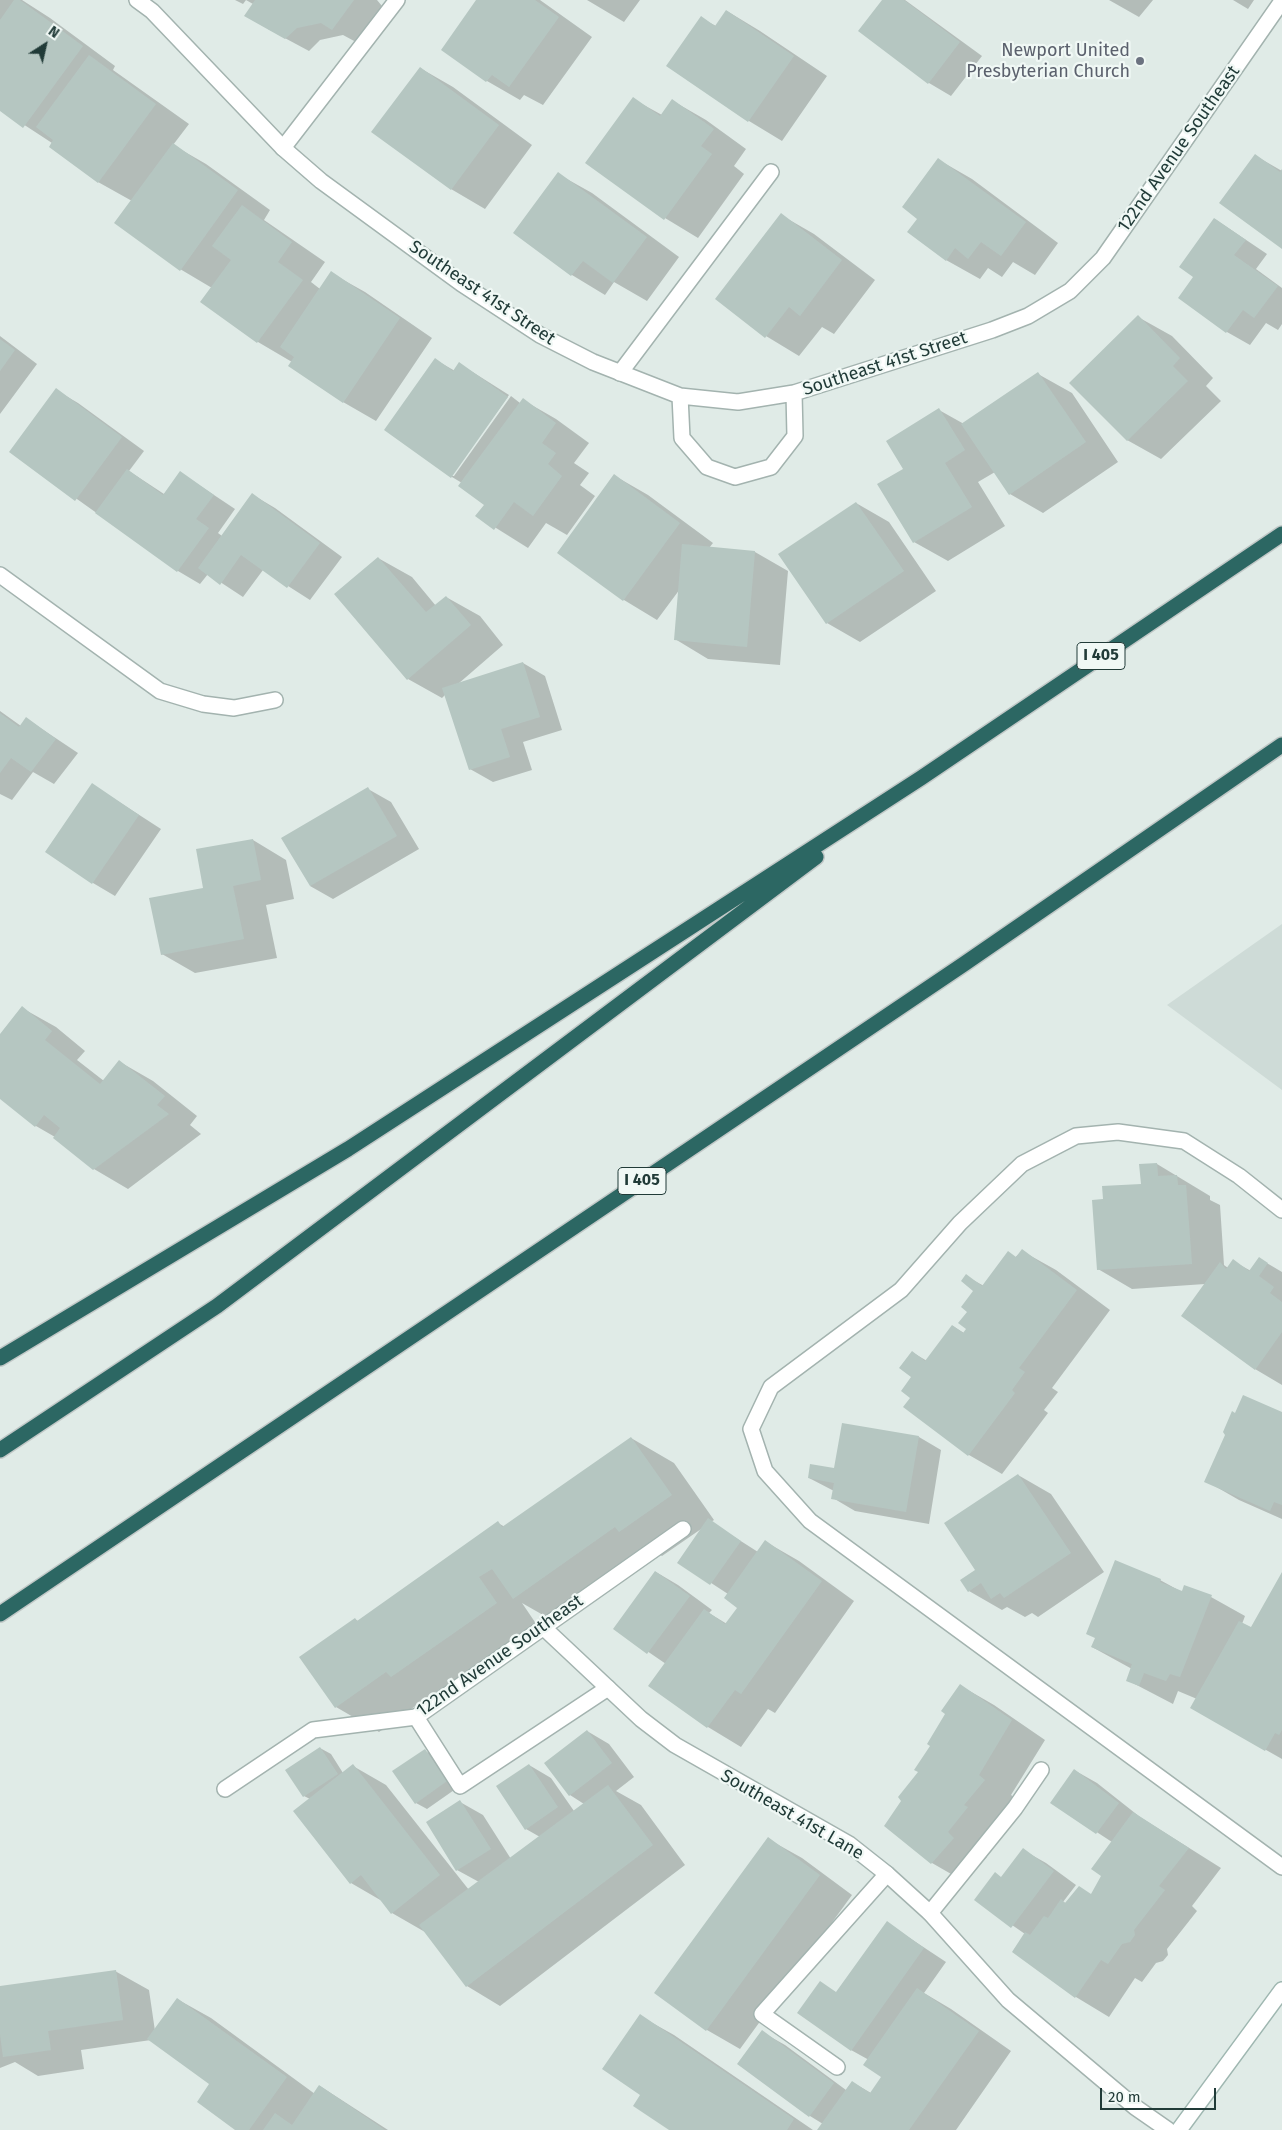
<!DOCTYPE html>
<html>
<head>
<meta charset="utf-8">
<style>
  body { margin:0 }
  #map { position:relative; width:1282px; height:2130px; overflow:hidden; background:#e0ebe7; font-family:"Fira Sans",sans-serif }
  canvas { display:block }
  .north { position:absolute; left:20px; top:20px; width:50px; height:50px; -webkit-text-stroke:4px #f0f8f5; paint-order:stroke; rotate:35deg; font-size:14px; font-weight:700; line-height:20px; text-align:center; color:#213b38 }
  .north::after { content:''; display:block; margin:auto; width:18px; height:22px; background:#213b38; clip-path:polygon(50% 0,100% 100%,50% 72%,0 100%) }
  .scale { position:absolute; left:1100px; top:2088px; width:116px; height:22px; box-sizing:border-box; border:2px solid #213b38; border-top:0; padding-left:6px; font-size:15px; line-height:18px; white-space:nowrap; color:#213b38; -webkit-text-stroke:4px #f0f8f5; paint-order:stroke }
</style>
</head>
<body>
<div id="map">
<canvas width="1282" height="2130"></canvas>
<div class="north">N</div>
<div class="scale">20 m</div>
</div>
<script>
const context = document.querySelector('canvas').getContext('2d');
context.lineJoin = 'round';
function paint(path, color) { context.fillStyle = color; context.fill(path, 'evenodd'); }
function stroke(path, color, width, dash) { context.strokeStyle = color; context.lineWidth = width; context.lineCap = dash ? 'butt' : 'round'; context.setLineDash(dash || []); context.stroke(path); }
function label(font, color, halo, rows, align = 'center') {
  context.font = font + ' "Fira Sans",sans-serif'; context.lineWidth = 4.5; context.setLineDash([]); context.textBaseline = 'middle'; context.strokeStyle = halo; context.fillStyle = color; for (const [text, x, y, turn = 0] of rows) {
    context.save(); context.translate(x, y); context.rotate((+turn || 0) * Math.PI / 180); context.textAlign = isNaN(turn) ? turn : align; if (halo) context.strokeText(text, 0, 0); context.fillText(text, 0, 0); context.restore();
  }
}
paint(new Path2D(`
  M 1282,924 L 1282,1090 L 1167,1005 Z`), '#cedbd7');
paint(new Path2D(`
  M 0,0 L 22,0 L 50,18 L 115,66 L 113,70 L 189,124 L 173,145 L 206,164 L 270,210 L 264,220 L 325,262 L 311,282 L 320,289 L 331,273 L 365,292 L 432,338 L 376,421 L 343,402 L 292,362 L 258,342 L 202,302 L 212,288 L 180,269 L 132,201 L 98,182 L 52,143 L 0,109 Z
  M 235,0 L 246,0 L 243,4 Z
  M 246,0 L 377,0 L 382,6 L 356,42 L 343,35 L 320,40 L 309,51 L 268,29 L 253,4 Z
  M 478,0 L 540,0 L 592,37 L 543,105 L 524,95 L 520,100 L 487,81 Z
  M 587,0 L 640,0 L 624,22 Z
  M 883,0 L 905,0 L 982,56 L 951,96 L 929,83 Z
  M 1109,0 L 1153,0 L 1139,17 Z
  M 1233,0 L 1254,0 L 1248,9 Z
  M 727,11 L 760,31 L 827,76 L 782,141 L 749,121 L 668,66 L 701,18 L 716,26 Z
  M 420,68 L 453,87 L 532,145 L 485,209 L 451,189 Z
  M 633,99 L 662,115 L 673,101 L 706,120 L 746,149 L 734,166 L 744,174 L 698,238 L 665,218 Z
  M 1256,156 L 1282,171 L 1282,247 Z
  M 939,160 L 972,179 L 1058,243 L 1035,275 L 1013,262 L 1002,277 L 988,268 L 980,279 L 946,260 Z
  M 558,174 L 592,193 L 679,257 L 647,301 L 614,282 L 605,295 L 572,275 L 515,233 Z
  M 781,215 L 814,234 L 875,280 L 834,334 L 822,327 L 799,356 L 766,336 Z
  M 1215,219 L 1267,254 L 1256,269 L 1282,288 L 1282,324 L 1278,330 L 1266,323 L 1250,345 L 1227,332 L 1180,297 L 1195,277 Z
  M 1138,317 L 1172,336 L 1213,378 L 1206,386 L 1221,401 L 1161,459 L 1127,440 Z
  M 0,336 L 37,364 L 0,414 Z
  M 436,360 L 455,371 L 460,364 L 509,395 L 451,476 L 454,476 L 511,396 L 520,403 L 523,400 L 556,419 L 589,443 L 574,463 L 589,473 L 580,485 L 595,496 L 567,535 L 546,523 L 528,548 L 477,516 L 485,504 L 460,486 L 462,483 L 452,477 L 386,430 Z
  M 1038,374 L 1072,393 L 1118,462 L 1043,513 L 1010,494 L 995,472 L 978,482 L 1005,526 L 948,561 L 914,542 L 939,410 L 964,424 Z
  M 56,390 L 78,403 L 144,451 L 129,471 L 164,494 L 181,473 L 235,509 L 218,533 L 222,536 L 253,495 L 275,508 L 342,557 L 310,600 L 263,570 L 243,597 L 208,574 L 200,584 L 178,571 L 11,452 Z
  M 615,476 L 648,495 L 713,543 L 709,548 L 755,552 L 788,571 L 780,665 L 708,659 L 675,639 L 680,589 L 657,620 L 624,600 L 558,553 Z
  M 856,503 L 889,522 L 936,591 L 860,642 L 827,623 Z
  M 378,558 L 412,577 L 436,606 L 446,597 L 480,616 L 503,645 L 458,684 L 523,663 L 545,676 L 562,730 L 523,742 L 532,770 L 493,782 L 470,769 L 446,694 L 442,698 L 408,679 Z
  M 0,711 L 21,726 L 27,719 L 78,753 L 54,784 L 33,772 L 12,800 L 0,794 Z
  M 93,785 L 161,829 L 115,896 L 93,883 Z
  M 368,789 L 391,802 L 419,849 L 333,899 L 310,886 Z
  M 253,840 L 286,860 L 294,899 L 266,905 L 277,958 L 195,973 L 162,954 L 205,889 Z
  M 22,1008 L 56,1027 L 85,1051 L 77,1060 L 104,1081 L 120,1062 L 153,1081 L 197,1116 L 190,1125 L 201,1134 L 128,1189 L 94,1169 L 55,1137 L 36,1126 L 0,1098 L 0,1036 Z
  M 1157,1164 L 1210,1196 L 1210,1200 L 1220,1205 L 1224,1265 L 1228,1268 L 1233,1261 L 1251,1271 L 1260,1259 L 1282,1272 L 1282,1385 L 1255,1369 L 1205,1284 L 1132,1289 L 1098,1269 L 1104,1201 L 1142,1185 L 1140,1165 Z
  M 1022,1251 L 1056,1270 L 1110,1310 L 1052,1388 L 1058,1392 L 1044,1410 L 1048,1413 L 1002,1474 L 969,1455 L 905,1407 L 912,1398 L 912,1352 L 927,1361 L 953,1326 L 964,1333 L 967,1329 L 968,1312 L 975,1290 L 966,1276 L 984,1286 Z
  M 1236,1414 L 1282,1414 L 1282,1519 L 1239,1500 L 1206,1481 Z
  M 919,1437 L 941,1450 L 929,1524 L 855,1511 L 833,1498 L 834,1491 L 809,1478 Z
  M 631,1438 L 674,1463 L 714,1520 L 711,1522 L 758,1552 L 766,1542 L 799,1561 L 854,1601 L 775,1713 L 768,1709 L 741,1747 L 708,1727 L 650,1686 L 666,1664 L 615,1629 L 656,1572 L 678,1585 L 712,1610 L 709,1613 L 727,1624 L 739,1607 L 728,1594 L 679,1562 L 704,1527 L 662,1556 L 657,1553 L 557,1623 L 522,1603 L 539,1628 L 434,1701 L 428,1697 L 379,1732 L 336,1707 L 355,1619 L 358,1621 L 498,1523 L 505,1527 Z
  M 1018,1475 L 1051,1494 L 1104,1572 L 1038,1617 L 1032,1613 L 1025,1617 L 1007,1607 L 1002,1610 L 969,1591 Z
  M 1282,1574 L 1282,1759 L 1192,1708 L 1197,1699 L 1178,1691 L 1173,1704 L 1127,1680 L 1132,1669 L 1092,1647 L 1160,1580 L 1182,1592 L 1185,1586 L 1211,1597 L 1245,1616 L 1242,1624 L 1251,1629 Z
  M 961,1686 L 994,1705 L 1045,1740 L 1011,1795 L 1018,1800 L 981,1852 L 987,1857 L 965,1882 L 932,1863 L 886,1826 L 920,1772 Z
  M 587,1731 L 609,1744 L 634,1777 L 616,1791 L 641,1805 L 685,1865 L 500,2006 L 467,1986 L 425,1932 L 392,1913 L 382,1901 L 351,1883 L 310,1799 L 304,1796 L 320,1748 L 331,1754 L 343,1773 L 353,1766 L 386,1785 L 469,1890 L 479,1882 L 457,1870 L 460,1802 L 483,1815 L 511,1859 L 540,1837 L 526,1829 L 529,1765 L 551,1778 L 574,1811 L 584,1804 L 570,1795 L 546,1763 Z
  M 425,1751 L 436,1757 L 457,1788 L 427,1809 L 416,1803 Z
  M 1074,1770 L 1097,1783 L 1140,1817 L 1221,1868 L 1192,1906 L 1197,1911 L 1167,1949 L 1168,1955 L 1163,1961 L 1156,1963 L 1142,1982 L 1135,1978 L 1109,2017 L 1076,1997 L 1013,1951 L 1025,1934 L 976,1900 L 1002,1878 L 1023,1850 L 1046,1863 L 1076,1885 L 1063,1902 L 1066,1903 L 1091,1895 L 1103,1876 L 1112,1842 L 1052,1803 Z
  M 768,1839 L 802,1858 L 852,1895 L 740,2049 L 707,2030 L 656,1993 Z
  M 887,1923 L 946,1962 L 924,1993 L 951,2009 L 1011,2051 L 956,2130 L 819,2130 L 823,2124 L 810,2116 L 762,2032 L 785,2045 L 846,2090 L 852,2082 L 871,2093 L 882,2077 L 869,2060 L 851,2050 L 820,1983 L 837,1993 Z
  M 115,1971 L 149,1990 L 155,2031 L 177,1999 L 211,2018 L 315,2094 L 320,2086 L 388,2130 L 237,2130 L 211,2084 L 151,2040 L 81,2050 L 84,2069 L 38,2076 L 15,2062 L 0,2068 L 0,1987 Z
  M 640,2016 L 674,2035 L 813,2130 L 672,2130 L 642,2095 Z`), '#0003');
paint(new Path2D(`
  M 14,0 L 20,0 L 83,46 L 23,128 L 0,111 L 0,20 Z
  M 255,0 L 354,0 L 332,30 L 321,23 L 297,28 L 285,39 L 244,16 Z
  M 476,0 L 535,0 L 559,17 L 509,87 L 492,75 L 486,82 L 441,50 Z
  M 882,0 L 904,0 L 960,42 L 928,84 L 858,31 Z
  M 726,10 L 794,56 L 748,122 L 666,66 L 701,16 L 715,26 Z
  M 89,55 L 156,104 L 98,183 L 49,147 L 53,140 L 36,127 Z
  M 420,67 L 499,125 L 451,190 L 371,132 Z
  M 633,97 L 660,116 L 672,99 L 714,129 L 701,146 L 712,154 L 664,220 L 585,163 Z
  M 173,143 L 238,190 L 180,271 L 114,223 Z
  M 1255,154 L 1280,172 L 1282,169 L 1282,249 L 1219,203 Z
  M 938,158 L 1026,222 L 1001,256 L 981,242 L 968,259 L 955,248 L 946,261 L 907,232 L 917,219 L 902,207 Z
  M 558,172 L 647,237 L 613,283 L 583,261 L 571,276 L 513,233 Z
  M 242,205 L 292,242 L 278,262 L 303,280 L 257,343 L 200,302 L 231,260 L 212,246 Z
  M 781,213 L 842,260 L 800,316 L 789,307 L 765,338 L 715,299 Z
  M 1214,218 L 1246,240 L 1234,255 L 1278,286 L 1254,318 L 1243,310 L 1226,333 L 1178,298 L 1193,277 L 1179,267 Z
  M 331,271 L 400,318 L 343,403 L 288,366 L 294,357 L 280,347 Z
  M 1138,315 L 1180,358 L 1173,366 L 1188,381 L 1127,441 L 1069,383 Z
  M 0,339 L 15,350 L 0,371 Z
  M 435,358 L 453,371 L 459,362 L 508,397 L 451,478 L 384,430 Z
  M 1038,372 L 1086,442 L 1009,495 L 961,424 Z
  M 56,388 L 122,437 L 75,501 L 9,452 Z
  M 523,398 L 556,423 L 542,443 L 556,453 L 548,464 L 562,476 L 533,516 L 514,502 L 494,530 L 475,516 L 484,505 L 458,486 Z
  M 939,408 L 965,450 L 945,463 L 972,507 L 913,543 L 877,484 L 903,469 L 886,441 Z
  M 127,469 L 163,495 L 180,471 L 214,495 L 196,519 L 209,528 L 177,572 L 95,513 Z
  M 614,474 L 680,523 L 623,601 L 557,553 Z
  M 252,493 L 320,543 L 287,588 L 241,555 L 220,585 L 198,568 Z
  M 856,502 L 904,571 L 826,624 L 778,554 Z
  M 682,544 L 755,551 L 747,647 L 674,640 Z
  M 378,557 L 426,612 L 446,596 L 471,625 L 407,680 L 334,594 Z
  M 523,662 L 540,717 L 501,729 L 510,757 L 469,770 L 442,688 Z
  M 0,713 L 19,727 L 26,717 L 56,739 L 31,772 L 11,758 L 0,773 Z
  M 92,783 L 139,815 L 92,884 L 45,852 Z
  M 368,787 L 397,836 L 310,886 L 281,838 Z
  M 253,839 L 261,880 L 233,886 L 244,939 L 161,955 L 149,898 L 203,888 L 196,849 Z
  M 22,1006 L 52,1031 L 45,1040 L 100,1084 L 119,1060 L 165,1096 L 157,1105 L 169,1114 L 93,1170 L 53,1138 L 60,1128 L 44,1115 L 35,1127 L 0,1099 L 0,1034 Z
  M 1157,1163 L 1158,1176 L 1177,1175 L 1178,1185 L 1186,1185 L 1192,1264 L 1097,1270 L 1092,1200 L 1103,1199 L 1102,1186 L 1141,1184 L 1139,1164 Z
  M 1022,1249 L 1077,1290 L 1019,1368 L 1025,1372 L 1012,1390 L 1015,1393 L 968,1456 L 903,1407 L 910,1398 L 901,1391 L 911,1377 L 899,1368 L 912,1351 L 925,1361 L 952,1325 L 963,1333 L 966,1329 L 958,1323 L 967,1312 L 961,1307 L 973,1291 L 961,1281 L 966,1274 L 982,1286 L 1008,1251 L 1016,1257 Z
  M 1259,1257 L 1268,1263 L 1259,1276 L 1274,1287 L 1270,1293 L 1282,1302 L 1282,1332 L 1255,1370 L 1181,1316 L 1220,1262 L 1226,1269 L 1233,1259 L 1249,1271 Z
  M 1243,1395 L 1282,1412 L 1282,1505 L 1274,1502 L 1270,1511 L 1204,1482 L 1225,1435 L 1223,1432 L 1232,1411 L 1235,1413 Z
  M 842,1423 L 919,1436 L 906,1512 L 831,1499 L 834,1483 L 808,1478 L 810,1464 L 834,1468 Z
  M 631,1437 L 672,1495 L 619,1532 L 615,1527 L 513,1599 L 492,1569 L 479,1577 L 497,1603 L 391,1677 L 386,1672 L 335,1708 L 299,1657 L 355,1618 L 357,1621 L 498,1521 L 502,1527 Z
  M 1018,1474 L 1071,1553 L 1004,1598 L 1000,1593 L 991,1599 L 981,1583 L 968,1592 L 960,1580 L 975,1570 L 944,1523 Z
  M 708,1518 L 741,1541 L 710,1585 L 677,1563 Z
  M 765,1540 L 822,1581 L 741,1694 L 735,1690 L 707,1728 L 648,1686 L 704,1609 L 725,1624 L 737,1608 L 724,1598 Z
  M 1115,1560 L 1161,1579 L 1160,1582 L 1182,1591 L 1184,1585 L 1212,1595 L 1180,1677 L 1170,1674 L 1166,1681 L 1144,1673 L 1139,1686 L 1126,1681 L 1132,1664 L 1091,1647 L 1095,1638 L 1086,1634 Z
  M 655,1571 L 690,1596 L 647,1654 L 613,1629 Z
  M 1282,1572 L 1282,1730 L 1279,1735 L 1275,1733 L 1265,1751 L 1190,1708 L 1239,1621 L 1251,1627 Z
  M 960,1684 L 1012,1720 L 979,1775 L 985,1780 L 964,1805 L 968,1807 L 948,1832 L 954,1838 L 931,1864 L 884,1826 L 901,1801 L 898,1797 L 918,1772 L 914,1770 L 930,1746 L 927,1744 L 945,1714 L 941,1711 Z
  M 587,1730 L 612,1763 L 569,1796 L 544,1763 Z
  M 320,1747 L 338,1774 L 303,1797 L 285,1770 Z
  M 425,1749 L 447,1781 L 415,1804 L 392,1771 Z
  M 353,1764 L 440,1875 L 391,1914 L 361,1875 L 350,1884 L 293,1811 Z
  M 529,1764 L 558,1807 L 525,1830 L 496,1786 Z
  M 1074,1769 L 1119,1803 L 1096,1834 L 1050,1803 Z
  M 608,1785 L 653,1845 L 466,1987 L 419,1925 Z
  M 460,1800 L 491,1849 L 456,1871 L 426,1822 Z
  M 1133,1812 L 1189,1848 L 1159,1886 L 1165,1890 L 1134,1930 L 1135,1935 L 1130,1942 L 1122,1944 L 1108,1964 L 1101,1960 L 1075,1998 L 1012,1952 L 1025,1932 L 1030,1935 L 1044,1916 L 1048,1918 L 1061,1899 L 1065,1903 L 1079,1886 L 1091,1894 L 1101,1876 L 1091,1869 Z
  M 768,1837 L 820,1875 L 706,2031 L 654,1993 Z
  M 1023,1848 L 1054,1871 L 1011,1928 L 974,1900 L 995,1872 L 1001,1877 Z
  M 887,1921 L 924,1948 L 851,2051 L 797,2013 L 820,1981 L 836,1992 Z
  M 116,1970 L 123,2020 L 48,2031 L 51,2050 L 3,2057 L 0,2034 L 0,1986 Z
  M 917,1988 L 979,2031 L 909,2130 L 817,2130 L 852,2081 L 870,2093 L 881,2077 L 863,2065 Z
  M 177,1998 L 287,2077 L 249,2130 L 235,2130 L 197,2102 L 209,2084 L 147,2039 Z
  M 640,2014 L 794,2119 L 787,2130 L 669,2130 L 633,2106 L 640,2095 L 602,2069 Z
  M 762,2030 L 834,2083 L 809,2117 L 737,2064 Z
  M 319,2085 L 385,2130 L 263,2130 L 275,2113 L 292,2125 Z`), '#b5c6c1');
const lane = new Path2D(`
  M 283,148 L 397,0
  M 620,373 L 771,172
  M 1282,1210 L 1239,1176 L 1184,1141 L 1118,1132 L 1076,1136 L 1022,1164 L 960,1223 L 901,1290 L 771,1387 L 751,1429 L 765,1471 L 810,1521 L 1282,1867
  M 416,1717 L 460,1786 L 608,1688
  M 930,1913 L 1015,1808 L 1041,1770
  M 837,2067 L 762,2014 L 887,1874`);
const street = new Path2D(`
  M 137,0 L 152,11 L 283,148 L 321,181 L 462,284 L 540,335 L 593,362 L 680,396 L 738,402 L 794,393 L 992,330 L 1028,316 L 1070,291 L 1103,258 L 1282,1
  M 680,396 L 682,438 L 707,467 L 735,477 L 771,467 L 795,436 L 794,393
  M 0,575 L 160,691 L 203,704 L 234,708 L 275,700
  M 543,1627 L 641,1719 L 675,1745 L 849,1844 L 887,1874 L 930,1913 L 1008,2000 L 1135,2107 L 1168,2130
  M 225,1789 L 313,1730 L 416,1717 L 683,1529`);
const secondary = new Path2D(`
  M 1179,2130 L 1282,1990`);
const highway = new Path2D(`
  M 0,1358 L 348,1149 L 921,778 L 1282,534
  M 0,1450 L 217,1306 L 816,857
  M 0,1614 L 964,964 L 1282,745`);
stroke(lane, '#a3b3af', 18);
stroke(street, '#a3b3af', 18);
stroke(secondary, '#9fb7b1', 18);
stroke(highway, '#c1c8c7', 18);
stroke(lane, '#fff', 15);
stroke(street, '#fff', 15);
stroke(secondary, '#fff', 15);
stroke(highway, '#2c6763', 15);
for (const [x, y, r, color] of [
  [1140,61,5,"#6b7280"]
]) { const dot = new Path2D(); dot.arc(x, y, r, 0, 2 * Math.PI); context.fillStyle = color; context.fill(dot); stroke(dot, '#f0f8f5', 2); }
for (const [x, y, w] of [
  [1101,656,48],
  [642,1181,48]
]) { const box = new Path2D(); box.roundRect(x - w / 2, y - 13.5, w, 27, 4); context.fillStyle = '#f0f8f5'; context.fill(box); stroke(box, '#213b38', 1); }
label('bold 16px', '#213b38', null, [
  ["I 405",1101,656],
  ["I 405",642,1181]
]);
label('18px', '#5b616d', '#f0f8f5', [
  ["Newport United",1130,51],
  ["Presbyterian Church",1130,72]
], 'right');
label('18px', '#213b38', '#f0f8f5', [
  ["122nd Avenue Southeast",1179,149,-55],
  ["Southeast 41st Street",482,293,34],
  ["Southeast 41st Street",885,364,-18],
  ["122nd Avenue Southeast",500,1656,-35],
  ["Southeast 41st Lane",792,1815,30]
]);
</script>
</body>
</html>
